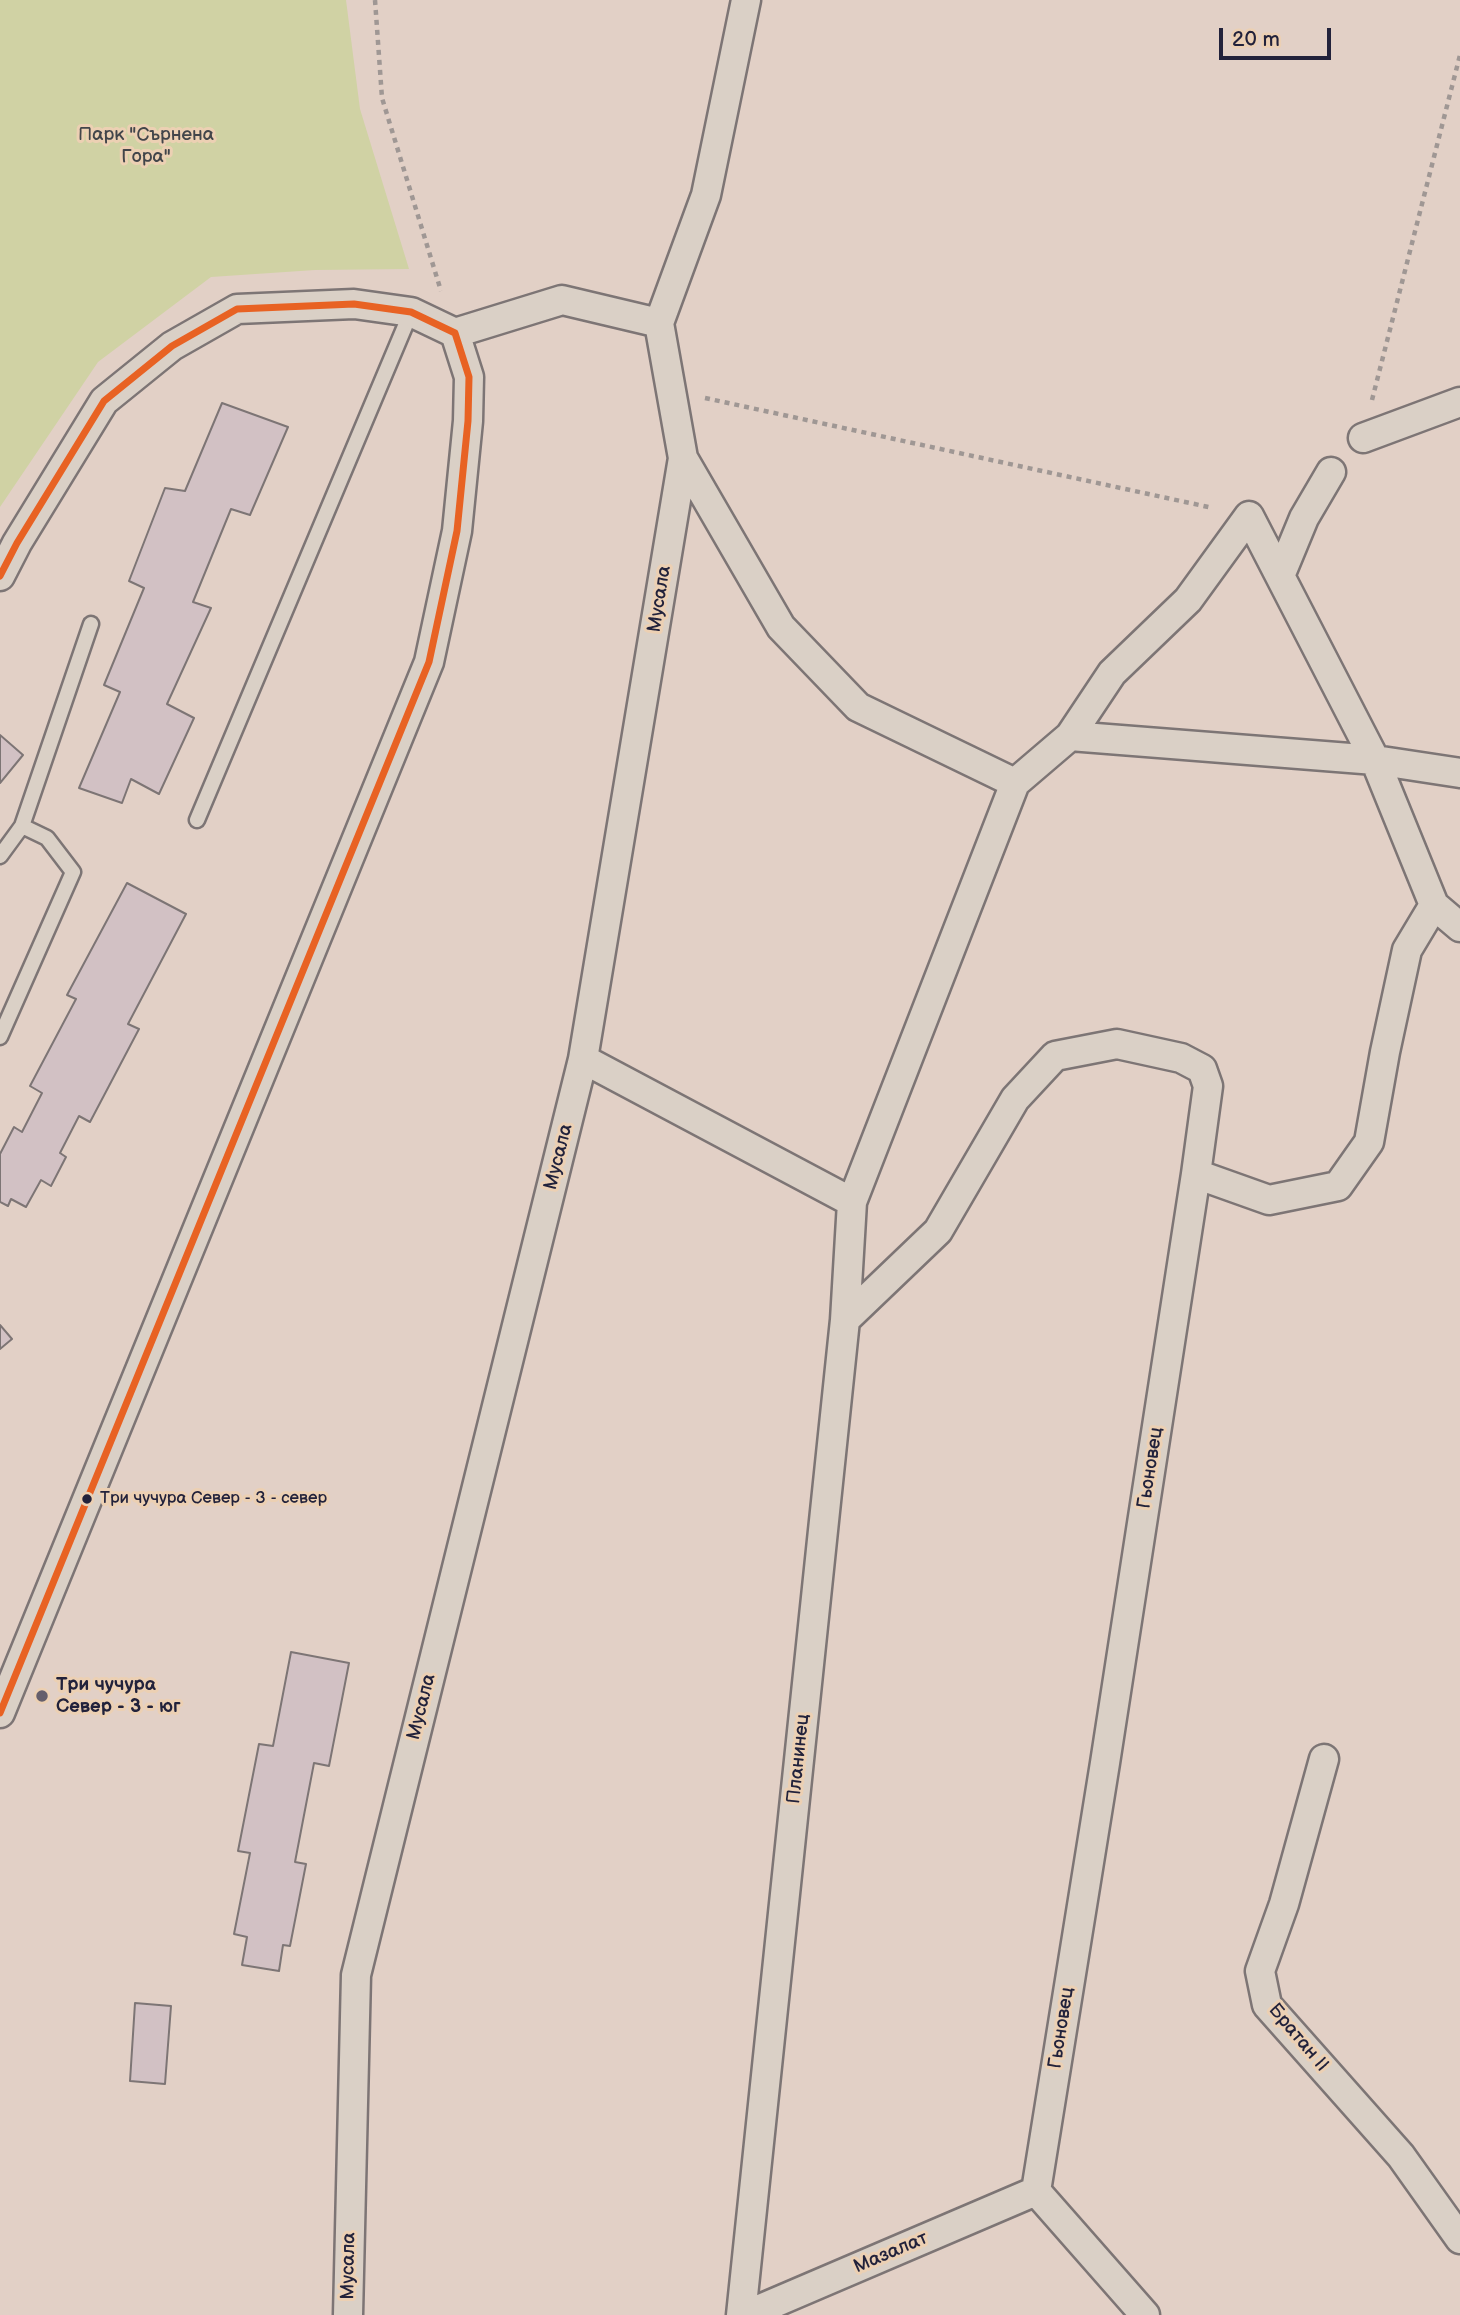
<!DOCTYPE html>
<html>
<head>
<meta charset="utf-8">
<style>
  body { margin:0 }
  #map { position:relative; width:1460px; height:2315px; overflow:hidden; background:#e2d0c6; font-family:"Balsamiq Sans",sans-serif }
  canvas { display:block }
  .scale { position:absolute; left:1219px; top:28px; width:112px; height:32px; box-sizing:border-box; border:4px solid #22223b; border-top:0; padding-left:9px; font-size:21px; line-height:24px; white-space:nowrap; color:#22223b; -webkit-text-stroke:5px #ecd0b3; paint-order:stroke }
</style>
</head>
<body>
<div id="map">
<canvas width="1460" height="2315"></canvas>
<div class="scale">20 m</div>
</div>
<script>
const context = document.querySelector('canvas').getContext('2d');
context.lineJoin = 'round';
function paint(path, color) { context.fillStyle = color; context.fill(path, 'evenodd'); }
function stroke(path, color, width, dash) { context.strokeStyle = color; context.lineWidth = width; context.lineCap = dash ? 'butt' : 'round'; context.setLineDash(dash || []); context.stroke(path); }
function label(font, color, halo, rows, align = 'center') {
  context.font = font + ' "Balsamiq Sans",sans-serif'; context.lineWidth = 6; context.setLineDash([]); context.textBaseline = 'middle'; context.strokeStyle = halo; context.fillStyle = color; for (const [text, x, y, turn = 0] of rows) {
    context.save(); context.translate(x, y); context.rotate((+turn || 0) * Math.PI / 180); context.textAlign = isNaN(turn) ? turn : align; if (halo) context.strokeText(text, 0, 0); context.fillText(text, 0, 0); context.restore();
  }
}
paint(new Path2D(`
  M 0,0 L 346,0 L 360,109 L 409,269 L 315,270 L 211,277 L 98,362 L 0,507 Z`), '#d0d2a4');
const building = new Path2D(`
  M 222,403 L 288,427 L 250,515 L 231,509 L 193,602 L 211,608 L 167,704 L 194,718 L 159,794 L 131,779 L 122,803 L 79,788 L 120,692 L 104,685 L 144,588 L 129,581 L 165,488 L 185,491 Z
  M 0,735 L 23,755 L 0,783 Z
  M 127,883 L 186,914 L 128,1024 L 139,1029 L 90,1122 L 79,1116 L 60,1153 L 66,1157 L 51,1186 L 41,1180 L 26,1207 L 11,1199 L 8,1206 L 0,1202 L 0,1154 L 14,1127 L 22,1132 L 42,1093 L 30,1086 L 76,999 L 67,995 Z
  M 0,1325 L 12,1339 L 0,1349 Z
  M 291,1652 L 349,1663 L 329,1766 L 314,1763 L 295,1862 L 306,1864 L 290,1946 L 283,1945 L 279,1971 L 242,1965 L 247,1937 L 234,1934 L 250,1853 L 238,1851 L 259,1744 L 273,1746 Z
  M 135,2003 L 171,2006 L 165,2084 L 130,2081 Z`);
paint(building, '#d2c1c4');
stroke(building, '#7d7575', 2);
const service = new Path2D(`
  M 197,820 L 411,312
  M 22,826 L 91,624
  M 0,856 L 22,826 L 47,838 L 73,872 L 0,1037`);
const minor = new Path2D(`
  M 455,333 L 562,300 L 659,323
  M 1363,438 L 1460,402
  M 683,458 L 781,627 L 858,707 L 1015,783
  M 0,576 L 17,543 L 104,401 L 172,346 L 237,309 L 354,304 L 411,312 L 455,333 L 469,377 L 468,421 L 457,531 L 429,662 L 0,1713
  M 1280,576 L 1304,518 L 1331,472
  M 1070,736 L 1375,760 L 1460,773
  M 583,1059 L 852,1202
  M 1196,1174 L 1269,1200 L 1338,1186 L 1369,1142 L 1385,1052 L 1407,950 L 1434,905
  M 845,1320 L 938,1231 L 1015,1099 L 1055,1056 L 1117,1044 L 1181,1058 L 1202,1069 L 1208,1086 L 1196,1174 L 1105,1763 L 1036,2191
  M 1324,1759 L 1284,1904 L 1260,1971 L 1267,2005 L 1401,2156 L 1460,2239
  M 1036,2191 L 1145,2315
  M 348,2315 L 356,1975 L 583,1059 L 683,458 L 659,323 L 706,195 L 746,0
  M 741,2315 L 845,1320 L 852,1202 L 1015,783 L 1070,736 L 1112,673 L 1188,600 L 1249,516 L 1375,760 L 1434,905 L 1460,927
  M 746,2315 L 1036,2191`);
stroke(service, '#7d7575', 19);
stroke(minor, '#7d7575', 33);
stroke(new Path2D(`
  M 375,0 L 382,98 L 441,291
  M 705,398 L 1213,508
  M 1372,400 L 1460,55`), '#9f9794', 4.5, [5, 5]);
stroke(service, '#dad0c6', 14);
stroke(minor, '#dad0c6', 28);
stroke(new Path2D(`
  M 0,576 L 17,543 L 104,401 L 172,346 L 237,309 L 354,304 L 411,312 L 455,333 L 469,377 L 468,421 L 457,531 L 429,662 L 0,1713`), '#e86223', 7);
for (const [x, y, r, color] of [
  [87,1499,6,"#22223b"],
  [42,1696,7,"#655f6c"]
]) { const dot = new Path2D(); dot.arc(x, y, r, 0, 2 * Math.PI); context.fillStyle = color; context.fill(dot); stroke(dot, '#ecd0b3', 2.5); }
label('17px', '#22223b', '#ecd0b3', [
  ["Три чучура Север - 3 - север",100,1499]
], 'left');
label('19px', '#42454a', '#ecd0b3', [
  ["Парк \"Сърнена",146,135],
  ["Гора\"",146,157]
]);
label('19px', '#22223b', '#ecd0b3', [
  ["Мусала",660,599,-81],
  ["Мусала",559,1157,-76],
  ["Гьоновец",1151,1468,-81],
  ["Мусала",422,1707,-76],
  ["Планинец",799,1759,-84],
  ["Гьоновец",1062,2028,-81],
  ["Братан ІІ",1298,2038,50],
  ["Мазалат",891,2253,-23],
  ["Мусала",349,2266,-89]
]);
label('bold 19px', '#22223b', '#ecd0b3', [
  ["Три чучура",56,1685],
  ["Север - 3 - юг",56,1707]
], 'left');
</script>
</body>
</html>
